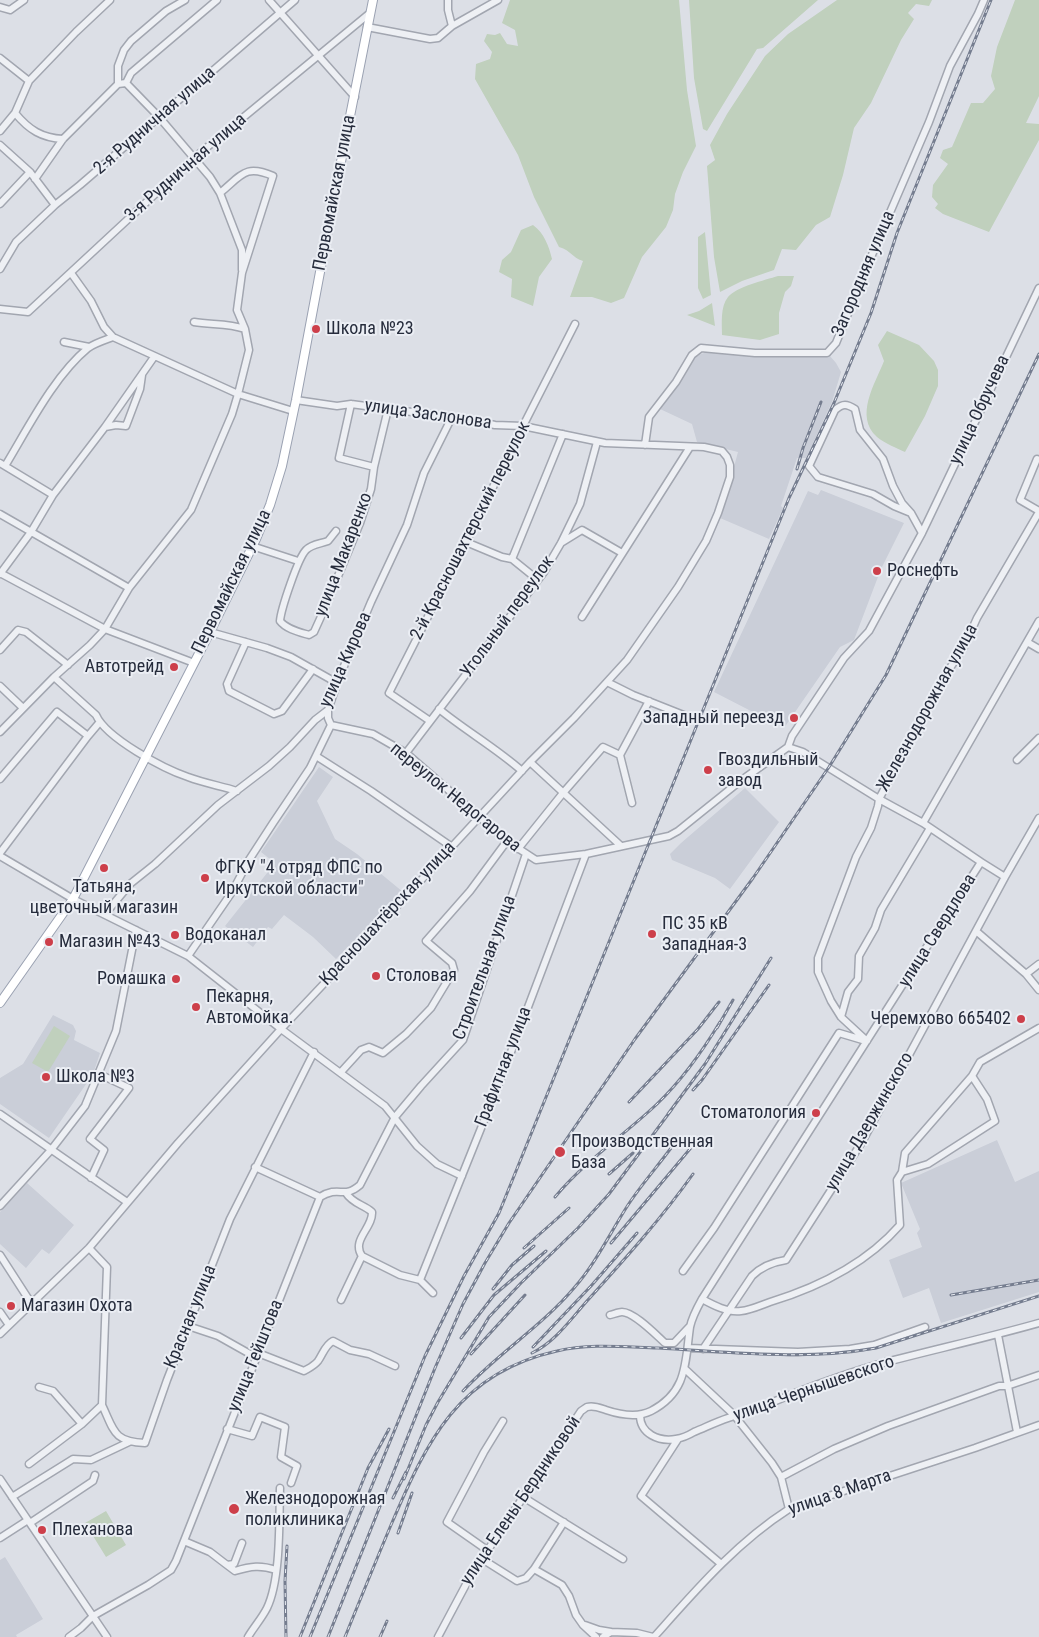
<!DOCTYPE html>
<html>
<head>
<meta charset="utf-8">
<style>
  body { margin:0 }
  canvas { display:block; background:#dcdfe6 }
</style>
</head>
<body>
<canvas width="1039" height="1637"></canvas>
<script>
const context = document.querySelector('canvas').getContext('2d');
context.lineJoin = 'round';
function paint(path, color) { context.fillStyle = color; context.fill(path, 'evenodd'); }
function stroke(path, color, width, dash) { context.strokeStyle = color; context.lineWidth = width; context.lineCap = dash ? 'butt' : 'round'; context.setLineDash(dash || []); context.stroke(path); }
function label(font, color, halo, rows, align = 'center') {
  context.font = font + ' "Roboto Condensed",sans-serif'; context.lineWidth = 4; context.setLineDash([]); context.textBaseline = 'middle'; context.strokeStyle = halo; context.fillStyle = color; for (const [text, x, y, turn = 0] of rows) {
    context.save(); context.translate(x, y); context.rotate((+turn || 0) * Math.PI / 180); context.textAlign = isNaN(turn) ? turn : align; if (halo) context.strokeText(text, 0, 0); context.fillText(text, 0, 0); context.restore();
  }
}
paint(new Path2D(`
  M 710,351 L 753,355 L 830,356 L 836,363 L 841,372 L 832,402 L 806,458 L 797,458 L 781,506 L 783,508 L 769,539 L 720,518 L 738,452 L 697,442 L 692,424 L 660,409 L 694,358 L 701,354 Z
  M 821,490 L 904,523 L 881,569 L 854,640 L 840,647 L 784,728 L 714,692 L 808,491 L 818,495 Z
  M 319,767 L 333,777 L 317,801 L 335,839 L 357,854 L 403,892 L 336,959 L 313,937 L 284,915 L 272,929 L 268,927 L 253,947 L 225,926 L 275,863 L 261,852 Z
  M 745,788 L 779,822 L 730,889 L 715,878 L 672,860 L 670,854 L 681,843 Z
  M 53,1015 L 73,1025 L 76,1031 L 74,1040 L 100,1053 L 93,1074 L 49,1138 L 0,1104 L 0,1078 L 23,1064 Z
  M 997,1140 L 1015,1182 L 1039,1171 L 1039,1292 L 941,1323 L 929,1288 L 903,1298 L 889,1260 L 922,1247 L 917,1233 L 920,1229 L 901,1183 Z
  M 27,1183 L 74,1225 L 49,1254 L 42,1249 L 26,1268 L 0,1244 L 0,1212 Z
  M 5,1557 L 43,1619 L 16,1635 L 17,1637 L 0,1637 L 0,1560 Z`), '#caced8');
paint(new Path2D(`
  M 510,0 L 679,0 L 687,90 L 696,146 L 683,172 L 675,194 L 673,210 L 666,227 L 642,257 L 624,298 L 611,303 L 592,297 L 570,297 L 583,261 C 571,257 572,251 559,247 L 534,197 L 518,155 L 475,79 L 476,64 L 490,59 L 492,52 L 484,41 L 487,34 L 495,35 L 500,33 L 507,44 L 518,46 L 515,30 L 502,23 Z
  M 689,0 L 818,0 L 763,48 L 757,49 L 707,131 L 703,129 L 694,78 Z
  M 837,0 L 932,0 L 929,6 L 916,4 L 908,13 L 914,19 L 901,40 L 871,103 L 854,128 L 843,175 L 830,217 L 816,225 L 796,250 L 782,249 L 774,270 L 742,281 L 720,292 L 714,257 L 707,166 L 715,160 L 710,145 L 727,114 L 765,56 L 788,34 Z
  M 1015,0 L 1039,0 L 1039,96 L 1026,123 L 1039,124 L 1039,140 L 989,232 L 943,214 L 935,208 L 938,204 L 932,197 L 933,185 L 948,164 L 940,158 L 943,150 L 952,147 L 971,103 L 983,103 L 995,89 L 991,76 L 997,47 Z
  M 533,225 C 544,233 549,246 552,259 L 539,277 L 533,306 L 511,297 L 512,279 L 499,272 L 502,260 L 511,252 L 521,230 Z
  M 705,232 L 711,295 L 703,299 L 698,288 L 698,237 Z
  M 778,276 L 794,276 L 791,286 L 785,292 L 779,313 L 779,334 L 760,340 L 722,335 C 722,324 720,307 728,297 C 736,287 765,280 778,276 Z
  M 712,303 L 715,326 L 687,315 L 699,311 Z
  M 887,331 L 919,345 L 934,361 L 938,370 L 938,386 L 925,416 L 905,452 C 896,448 884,443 877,437 C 854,416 875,384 884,361 L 878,345 Z
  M 54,1026 L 70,1036 L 48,1072 L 32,1063 Z
  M 106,1511 L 126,1545 L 106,1557 L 85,1523 Z`), '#c0d0bd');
const minor = new Path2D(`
  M 269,0 L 355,97
  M 448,0 L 448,10 L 452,26
  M 0,7 L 10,10 L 24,0
  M 367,27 L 430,39 L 438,38 L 452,26 L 498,0
  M 0,58 L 29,81
  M 126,83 L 159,117 L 210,177 L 220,193 L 242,250 L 242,270
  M 126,83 L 131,73 L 217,0
  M 118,84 L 118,66 L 124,50 L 131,41 L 166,11 L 185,0
  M 15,113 C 29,130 42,138 63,139
  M 0,131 L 15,113 L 29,81 L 76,32 L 110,0
  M 0,145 L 30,172 L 55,205
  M 35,179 L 63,139 L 118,84 L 126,83
  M 0,204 L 30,172
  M 0,269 L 16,242 L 55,205 L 80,185 L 295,0
  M 71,273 L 91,301 L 104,327 L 113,337 L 238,394 L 293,411
  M 0,309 L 28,312 L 194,158 L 370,13
  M 194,322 C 211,325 228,323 245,329
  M 64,342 L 89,347
  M 351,404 L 339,458 L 374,467
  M 105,427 L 116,425 L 126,426 L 140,389 L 142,375
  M 645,445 L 649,417 L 676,382 L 692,355 L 701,348 L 755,353 L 827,353 L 836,343 L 876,245 L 929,122 L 950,66 L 978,14 L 984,0
  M 1037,459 L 1020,500 L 1039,511
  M 0,463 L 53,495
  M 5,466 C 28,428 54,376 88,348 C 95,343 105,340 113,337
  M 911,513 L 894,506 L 873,494 L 818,477 L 809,466 L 835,410 C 843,403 847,404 855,409 L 860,430 L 883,459 L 893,486 L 902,503 L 911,513 L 922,533
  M 0,514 L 129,588
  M 336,531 L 328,541 C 320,544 312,544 306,550 C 298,558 281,609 280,621 C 286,629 299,632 309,635 L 314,632 L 324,610 L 360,523 L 371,489 L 374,467 L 388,409
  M 466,542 L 502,557 L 512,559 L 538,580
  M 561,543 L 582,530 L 622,553
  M 252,546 L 298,561
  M 512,559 L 563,434
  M 0,573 L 105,629 L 194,663
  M 0,574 L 31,532 L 53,495 L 105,427 L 154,357
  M 582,617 L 690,447
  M 210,632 L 267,648 L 291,657 L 330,679 L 334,684 L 335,689
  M 246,642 L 227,684 L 229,691 L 274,714 L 282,711 L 313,669
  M 1027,642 L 1039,649
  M 0,650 L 18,630 L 26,632 L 68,665
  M 54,677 L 96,715 C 106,738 164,769 188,777 C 204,783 221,786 237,791
  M 607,682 L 633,695 L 691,718
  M 0,686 L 23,708
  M 439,709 C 466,731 496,748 522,771
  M 328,710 L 328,718 L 331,725
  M 430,721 L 389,693 L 466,542 L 523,426 L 575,324
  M 331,725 L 373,734 L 406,753 L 507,841 L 536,860 L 586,854 L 669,836 L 678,831 L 739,782 L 788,747 L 792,736 L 844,658 L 869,631 L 922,533 L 1039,288
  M 0,732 L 54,677 L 90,645 L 105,629 L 129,588 L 191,510 L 232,414 L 238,394 L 249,350 L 245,329 L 237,310 L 242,273 L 273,176 C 245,164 242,175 220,193
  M 406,753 L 544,572 L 561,543 L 580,504 L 597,442
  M 316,756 L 371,791 L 452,847
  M 1017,760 L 1039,738
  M 530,762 L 621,846
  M 0,779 L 57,712 L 88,736
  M 632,803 L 620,755 L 649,701
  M 923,823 L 1039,621
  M 518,849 L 563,793 L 603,747 L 620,755
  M 0,853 L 88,736 L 99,723
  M 0,856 L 73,899 L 188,956 L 281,1029 L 385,1106 L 417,1146 L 437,1164 L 462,1176
  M 981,862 L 1005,877
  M 105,914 L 130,884 L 155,864 L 218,805 L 269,766 L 290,747 L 315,720 L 328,710 L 339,678 L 371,602 L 407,525 L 424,473 L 452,417
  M 976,931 L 1026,974 L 1039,990
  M 188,956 L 232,892 L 249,860 L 273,823 L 310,768 L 331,725
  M 1026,974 L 1039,964
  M 841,1017 L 848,992 L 858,979 L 859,956 L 875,928 L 881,910 L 930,828
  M 867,1041 L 841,1017 L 831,1001 L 818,972 L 818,958 L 856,857 L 871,828 L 878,806 L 879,799 L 946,674 L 964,647 L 977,618 L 1039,512
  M 341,1072 L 361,1050 L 369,1047 L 383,1053 L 406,1034 L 431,1008 L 454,970 L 452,963 L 426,941 L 470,891 L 507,841
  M 0,1114 L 127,1202
  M 255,1167 L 320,1197
  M 902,1172 L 928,1164 L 995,1121 L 987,1099 L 972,1076
  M 91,1178 L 104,1150 L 90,1139 L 129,1088 L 99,1074
  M 0,1206 L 51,1150 L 85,1106 L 116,1031 L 136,930
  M 89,1248 L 107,1267 L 102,1405
  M 0,1255 L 31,1303
  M 362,1256 L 400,1275 L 420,1280 L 433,1293
  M 683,1271 L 714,1228 L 839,1033 L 866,1041
  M 420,1280 L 500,1081 L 586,854
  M 702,1299 C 713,1305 728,1313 741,1311 C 751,1310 761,1305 770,1302 C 819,1287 866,1264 900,1225 L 897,1180 L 902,1172 L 905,1153 L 972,1076 L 980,1062 L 1039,1028
  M 341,1300 L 362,1256 C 351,1240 373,1228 372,1212 C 363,1204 353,1204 346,1193
  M 0,1312 L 9,1325
  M 610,1315 C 614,1314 619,1312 622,1312 C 634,1312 656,1335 665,1343 L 674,1343 L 690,1326
  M 188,1326 L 218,1336 L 250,1354 L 258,1353 L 304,1371 C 309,1368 314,1366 318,1361 C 323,1354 325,1345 333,1341 L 350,1350 L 369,1354 L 395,1366
  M 0,1334 L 89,1248 L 178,1143 L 281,1029 L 388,916 L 530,762 L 574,718 L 627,660 L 678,587 L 706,541 L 718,513 L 730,477 L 730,465 L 727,457 L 722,451 L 704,447 L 605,443 L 523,426 L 495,425 L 452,417 L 388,409 L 351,404 L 337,406 L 296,400
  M 998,1335 L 1017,1432
  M 688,1348 L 798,1352 L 850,1349 L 874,1345 L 925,1327
  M 703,1349 L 752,1276 C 762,1266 773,1262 786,1260 L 862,1142 L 1005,877 L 1039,818
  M 685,1369 L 734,1415 L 772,1463 L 781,1477 L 789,1509
  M 39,1387 L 53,1391 L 82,1424
  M 640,1415 C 640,1434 659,1442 676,1439 C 682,1438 689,1435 694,1432 C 711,1425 728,1416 746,1413 C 790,1395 833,1377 879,1364 C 932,1350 986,1338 1039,1323
  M 227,1429 L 252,1436 L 260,1417 L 285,1427 L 281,1457 L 297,1466 L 291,1483
  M 678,1439 L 641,1496 L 720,1563
  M 29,1464 L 82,1424 L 102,1405 C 114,1430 113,1442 145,1443 L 167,1380 L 230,1219 L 314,1052
  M 781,1477 L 834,1449 L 888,1426 L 999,1386 L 1007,1386 L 1039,1375
  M 0,1479 L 107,1637
  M 12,1497 L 73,1459 L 91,1460 L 129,1442
  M 523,1497 L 623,1559
  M 30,1523 L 93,1481 L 95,1475
  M 0,1538 L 28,1520
  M 184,1541 L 210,1552 L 227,1565 L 234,1564 L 242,1543
  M 487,1550 L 447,1522 L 484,1452 L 503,1421
  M 482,1559 L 517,1581 L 526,1578 L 534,1569 L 562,1585 L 569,1596 L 576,1615 L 583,1625 L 596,1637
  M 227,1565 L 235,1571 C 251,1566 261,1565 276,1570
  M 534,1569 L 564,1522
  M 585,1625 L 599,1630 L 611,1632
  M 69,1637 L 81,1628 L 93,1616 L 148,1585 L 171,1570 L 176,1561 L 320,1197 C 323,1195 327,1193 332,1192 C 345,1191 348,1195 360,1185 L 395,1117 L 421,1086 L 463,1040 L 526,854
  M 248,1637 C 254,1627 262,1618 267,1608 C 281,1579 279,1521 280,1488
  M 438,1637 L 471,1575 L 581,1411 C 583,1410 585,1408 587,1407 C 594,1405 600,1408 606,1410 C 621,1415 637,1418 651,1411 C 688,1392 685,1362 690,1327 C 692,1317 697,1308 702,1299 L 981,862 L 923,823 L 879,799 L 803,752 L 788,747
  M 603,1637 L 611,1632 L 637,1633 L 653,1637
  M 654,1637 C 696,1590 736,1543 789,1509 L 975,1448 L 1039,1425`);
const major = new Path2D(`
  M 0,1003 L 73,899 L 210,632 L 256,539 L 270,505 L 282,466 L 296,400 L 335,192 L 373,0`);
stroke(minor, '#a2a6b0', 9);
stroke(major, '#9ba2b2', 10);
stroke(minor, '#eef0f4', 6);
stroke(major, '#fff', 8);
const rail = new Path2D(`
  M 797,469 L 803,448 L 821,402
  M 717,1028 L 733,1000
  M 693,1090 L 702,1080 L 769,985
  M 629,1102 L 698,1029 L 719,1002
  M 668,1114 L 705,1064 L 771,958
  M 609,1174 L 633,1153
  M 555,1197 C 586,1160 622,1137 657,1104 C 682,1080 702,1052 720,1022
  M 611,1243 L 700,1137
  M 524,1248 L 569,1208
  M 493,1289 L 512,1265 L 534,1246
  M 951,1295 L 1039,1280
  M 461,1338 L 494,1295 L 546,1251
  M 533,1347 L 591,1286 L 637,1233
  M 532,1353 C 555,1342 571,1319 587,1301 C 624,1260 661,1219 693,1174
  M 471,1354 L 525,1295
  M 463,1391 C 497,1354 541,1327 574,1288 C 596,1263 610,1233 628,1205 C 641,1185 657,1167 671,1148
  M 404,1479 L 426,1425 L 438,1402 L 489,1317 L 521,1283 L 578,1228 L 609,1194 L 672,1109
  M 393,1498 L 406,1472
  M 398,1533 L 412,1493
  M 286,1637 L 285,1581 L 287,1546
  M 300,1637 L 368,1468 L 389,1429
  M 310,1637 L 425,1356 L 464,1276 L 499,1213 L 789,498 L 834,403 L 871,313 L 897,233 L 991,0
  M 328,1637 L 435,1368 L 463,1304 L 485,1263 L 509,1223 L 635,1039 L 753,878 L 829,767 L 886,675 L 1039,354
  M 345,1637 C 360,1600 375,1563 391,1525 C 427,1441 458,1373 557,1351 C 589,1343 625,1347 658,1348 C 731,1352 804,1361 876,1348 L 1039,1296
  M 380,1637 L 387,1621`);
stroke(rail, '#757d8f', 3);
stroke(rail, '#ebeef4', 1, [4]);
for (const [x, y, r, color] of [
  [316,329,5,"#cd3f4a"],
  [877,571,5,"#cd3f4a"],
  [174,667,5,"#cd3f4a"],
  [794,718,5,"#cd3f4a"],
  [708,770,5,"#cd3f4a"],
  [104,868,5,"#cd3f4a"],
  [205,878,5,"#cd3f4a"],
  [652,934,5,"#cd3f4a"],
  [175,935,5,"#cd3f4a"],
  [49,942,5,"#cd3f4a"],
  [376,976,5,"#cd3f4a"],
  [176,979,5,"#cd3f4a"],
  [196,1007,5,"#cd3f4a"],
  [1021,1019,5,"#cd3f4a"],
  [46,1077,5,"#cd3f4a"],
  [816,1113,5,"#cd3f4a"],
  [560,1152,6,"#cd3f4a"],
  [11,1306,5,"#cd3f4a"],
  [234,1509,6,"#cd3f4a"],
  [42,1530,5,"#cd3f4a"]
]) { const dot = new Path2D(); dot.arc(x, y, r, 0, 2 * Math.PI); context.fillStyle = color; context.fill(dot); stroke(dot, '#ebeef4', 2); }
label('18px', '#262c3c', '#ebeef4', [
  ["2-я Рудничная улица",155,121,-41],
  ["3-я Рудничная улица",186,168,-41],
  ["Первомайская улица",335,193,-79],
  ["Загородняя улица",864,274,-67],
  ["улица Обручева",980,410,-65],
  ["улица Заслонова",428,415,8],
  ["2-й Красношахтерский переулок",471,531,-63],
  ["улица Макаренко",344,555,-69],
  ["Первомайская улица",232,582,-64],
  ["Угольный переулок",508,617,-54],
  ["улица Кирова",346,660,-66],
  ["Железнодорожная улица",928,708,-61],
  ["переулок Недогарова",455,798,39],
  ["Красношахтёрская улица",388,914,-47],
  ["улица Свердлова",938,931,-58],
  ["Строительная улица",485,968,-70],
  ["Графитная улица",504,1067,-69],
  ["улица Дзержинского",870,1122,-60],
  ["Красная улица",191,1317,-68],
  ["улица Гейштова",256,1356,-68],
  ["улица Чернышевского",814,1389,-19],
  ["улица 8 Марта",840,1493,-19],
  ["улица Елены Бердниковой",521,1501,-56]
]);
label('18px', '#262c3c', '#ebeef4', [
  ["Школа №23",326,329],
  ["Роснефть",887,571],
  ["Автотрейд",164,667,"right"],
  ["Западный переезд",784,718,"right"],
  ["Гвоздильный",718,760],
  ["завод",718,781],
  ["ФГКУ \"4 отряд ФПС по",215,868],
  ["Иркутской области\"",215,889],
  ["Татьяна,",104,887,"center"],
  ["цветочный магазин",104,908,"center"],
  ["ПС 35 кВ",662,924],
  ["Западная-3",662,945],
  ["Водоканал",185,935],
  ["Магазин №43",59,942],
  ["Столовая",386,976],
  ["Ромашка",166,979,"right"],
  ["Пекарня,",206,997],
  ["Автомойка.",206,1018],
  ["Черемхово 665402",1011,1019,"right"],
  ["Школа №3",56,1077],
  ["Стоматология",806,1113,"right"],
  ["Производственная",571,1142],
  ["База",571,1163],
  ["Магазин Охота",21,1306],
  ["Железнодорожная",245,1499],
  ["поликлиника",245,1520],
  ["Плеханова",52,1530]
], 'left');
</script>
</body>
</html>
